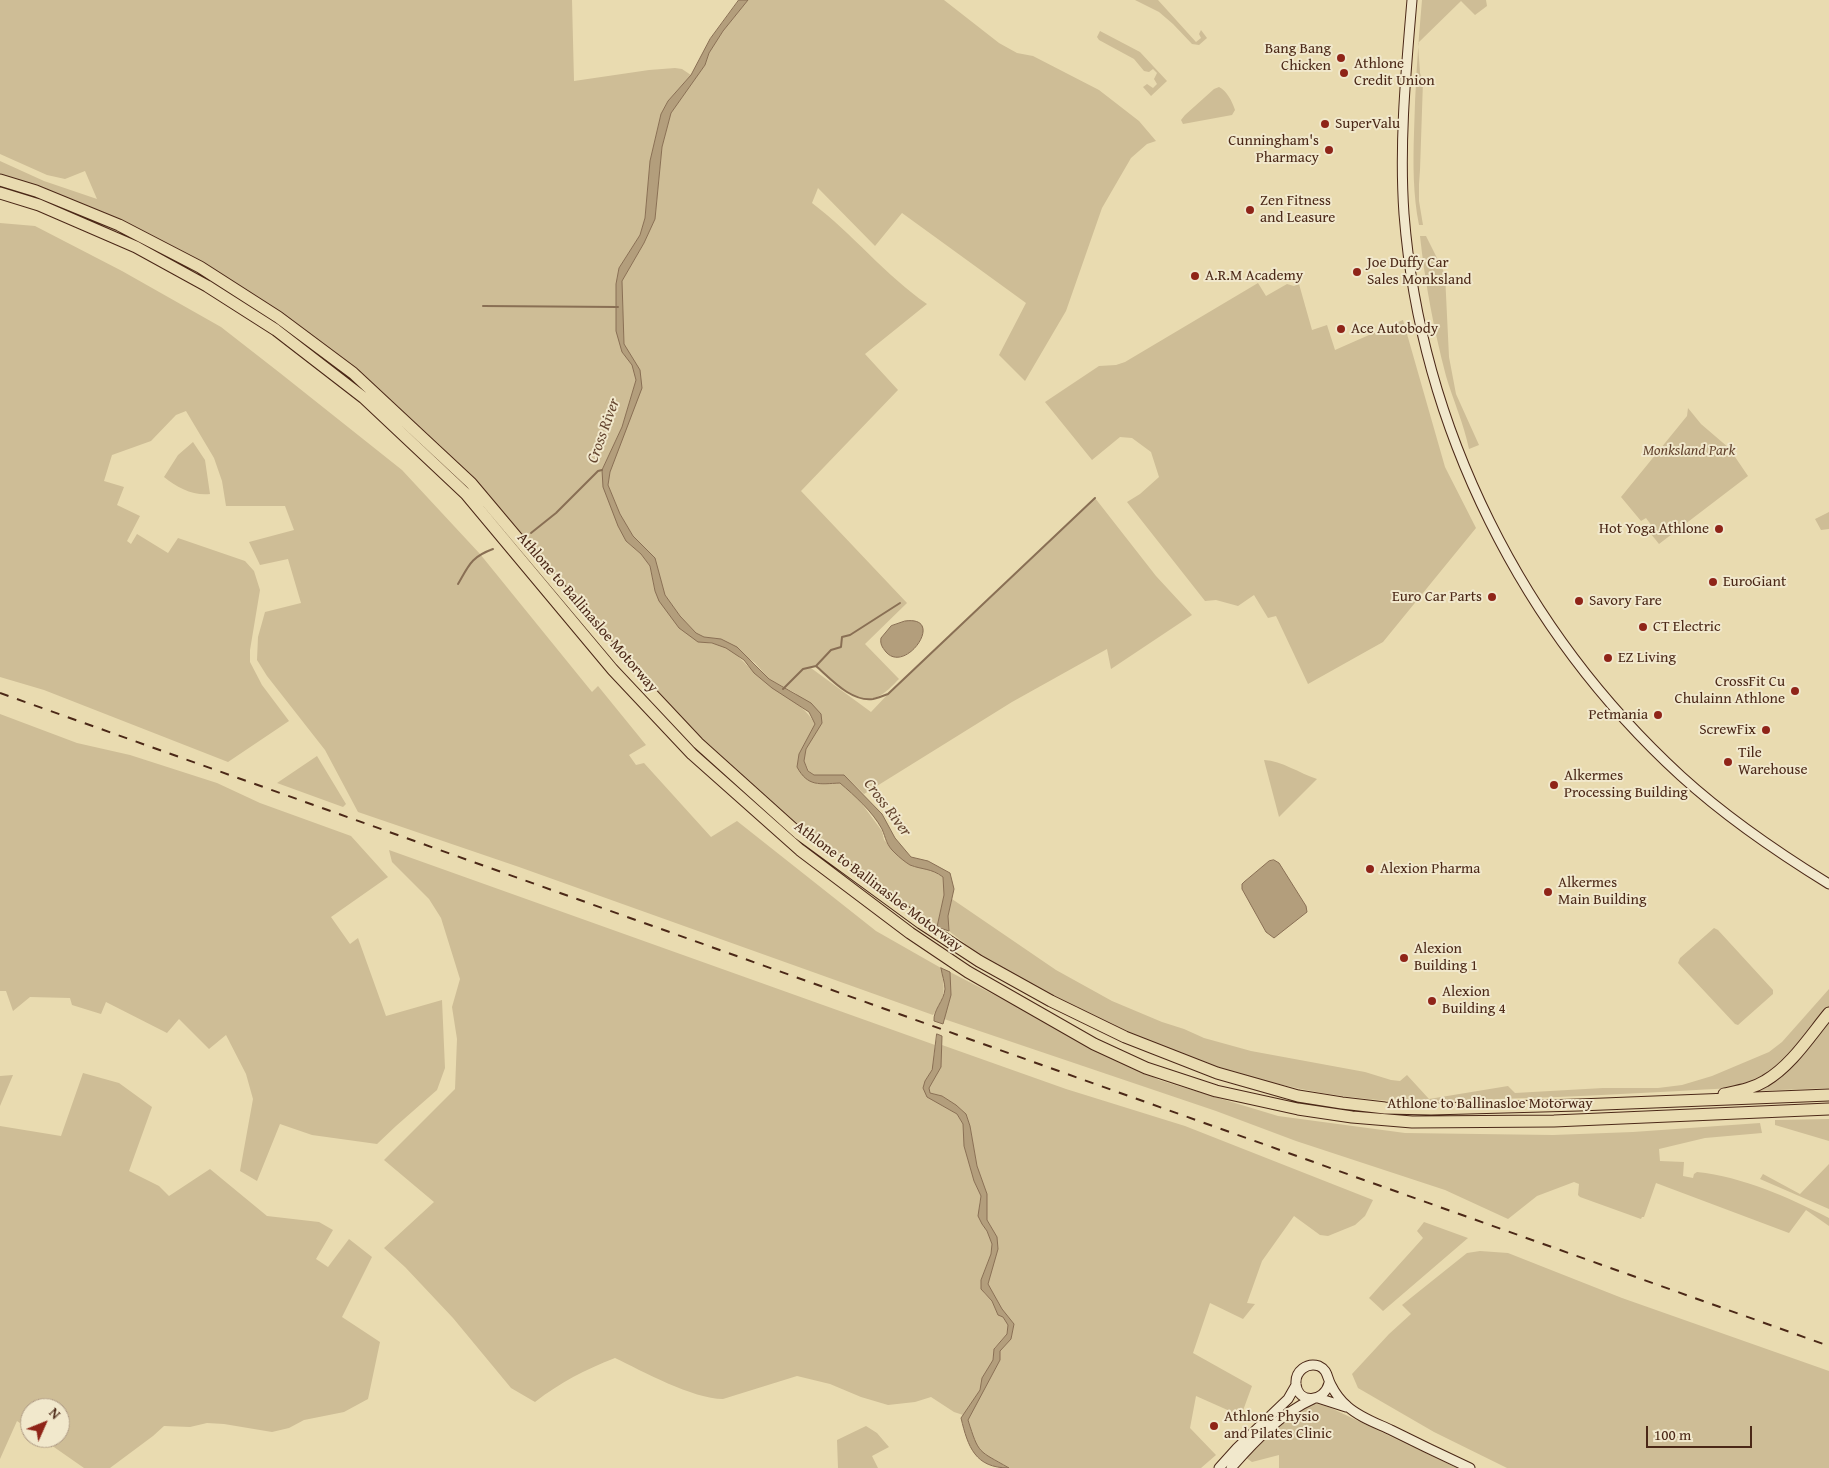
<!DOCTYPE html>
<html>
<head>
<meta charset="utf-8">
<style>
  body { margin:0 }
  #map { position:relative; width:1829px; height:1468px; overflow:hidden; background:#e9dbb0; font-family:"Gentium Book Plus",serif }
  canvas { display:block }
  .north { position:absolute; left:20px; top:1398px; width:50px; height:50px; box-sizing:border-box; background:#f1e8cc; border:1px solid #af9b84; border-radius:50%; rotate:46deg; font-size:14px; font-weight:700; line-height:20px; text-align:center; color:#4b2817 }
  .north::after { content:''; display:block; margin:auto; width:18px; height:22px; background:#8f2418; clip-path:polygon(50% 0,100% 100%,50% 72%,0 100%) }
  .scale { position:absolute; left:1646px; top:1426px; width:106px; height:22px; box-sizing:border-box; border:2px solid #4b2817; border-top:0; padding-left:6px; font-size:15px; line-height:18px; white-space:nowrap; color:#4b2817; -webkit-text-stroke:4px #f1e8cc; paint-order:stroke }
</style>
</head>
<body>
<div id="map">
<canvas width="1829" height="1468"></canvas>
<div class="north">N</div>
<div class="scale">100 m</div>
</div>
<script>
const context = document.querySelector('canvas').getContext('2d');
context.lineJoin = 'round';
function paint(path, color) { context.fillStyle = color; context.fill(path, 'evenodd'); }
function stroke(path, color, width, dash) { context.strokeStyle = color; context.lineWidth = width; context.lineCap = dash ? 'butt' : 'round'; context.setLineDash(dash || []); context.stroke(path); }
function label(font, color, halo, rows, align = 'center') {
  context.font = font + ' "Gentium Book Plus",serif'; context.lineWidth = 4; context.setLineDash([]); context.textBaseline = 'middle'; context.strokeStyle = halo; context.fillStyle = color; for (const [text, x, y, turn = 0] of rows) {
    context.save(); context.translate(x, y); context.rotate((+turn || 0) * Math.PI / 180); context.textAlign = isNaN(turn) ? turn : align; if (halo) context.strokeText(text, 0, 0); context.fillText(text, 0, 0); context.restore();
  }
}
paint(new Path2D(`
  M 0,0 L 572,0 L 574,81 L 649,70 L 675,68 L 682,69 L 691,75 L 668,101 L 661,114 L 650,161 L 645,218 L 640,235 L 619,268 L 616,285 L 616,308 L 622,352 L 633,365 L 636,380 L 622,427 L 602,470 L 626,541 L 641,554 L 650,566 L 655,591 L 698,642 C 707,643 716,643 725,647 C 737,653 744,663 754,672 C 773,691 802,700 815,724 L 799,754 L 797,767 L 817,784 L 840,783 L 859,800 L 882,831 L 884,840 L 910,865 L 930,869 L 943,877 L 944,895 L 937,927 L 885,893 L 798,826 L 710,747 L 643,677 L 591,617 L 513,523 L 480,486 L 439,444 L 370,382 L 277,311 L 18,180 L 0,174 L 0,161 L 44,181 L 97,199 L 85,171 L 65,179 L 47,175 L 0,154 Z
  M 748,0 L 944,0 L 999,43 L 1017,53 L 1033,56 L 1099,90 L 1139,121 L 1156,141 L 1147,144 L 1131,158 L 1102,208 L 1066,311 L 1025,381 L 999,355 L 1026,303 L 902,213 L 875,246 L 818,188 L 812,203 C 853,234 885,275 927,304 L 865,354 L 898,390 L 801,491 L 907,603 L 865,644 L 899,679 C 893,685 885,694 877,697 C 855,706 831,679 816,666 L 811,668 L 871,712 L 888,694 L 1095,498 L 1156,576 L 1192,615 L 1111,669 L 1107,649 L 1012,702 L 864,794 L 844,775 L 814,775 L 809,771 L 804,761 L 806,749 L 822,723 L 795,693 L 769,679 L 755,663 L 721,639 L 704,637 L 696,633 L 680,616 L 665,595 L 655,558 L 633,536 L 620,514 L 608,485 L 610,472 L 640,370 L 624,345 L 622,281 L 644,243 L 655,219 L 662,147 L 671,113 L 705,65 L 709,53 L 723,31 Z
  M 1135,0 L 1158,0 L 1196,42 L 1201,38 L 1199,34 L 1201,30 L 1207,38 L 1199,45 L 1192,44 L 1173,24 L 1159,12 Z
  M 1422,0 L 1486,0 L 1487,6 L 1475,15 L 1461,1 L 1418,43 L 1420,73 L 1423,81 L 1420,170 L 1419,184 L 1419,201 L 1423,225 L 1419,225 C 1413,195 1413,164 1414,133 C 1415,89 1418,44 1422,0 Z
  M 1100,31 L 1140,52 L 1167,81 L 1151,96 L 1143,87 L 1147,84 L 1153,88 L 1157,84 L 1154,79 L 1157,73 L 1153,69 L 1149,72 L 1144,71 L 1134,59 L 1099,40 L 1097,37 Z
  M 1219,87 C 1227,91 1232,101 1235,110 L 1232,115 L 1183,124 L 1181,120 L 1185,115 L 1214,89 Z
  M 0,223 L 35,226 L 122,271 L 221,327 L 280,373 L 402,470 L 480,554 L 592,692 L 598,686 L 646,745 L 629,755 L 636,765 L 644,763 L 711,837 L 737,821 L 876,931 L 941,968 C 945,990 946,996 933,1015 L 519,867 L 358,812 L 325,750 L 267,676 L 257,660 L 258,637 L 265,612 L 301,603 L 288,559 L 260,565 L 249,542 L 294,530 L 285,506 L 226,506 L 222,481 L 214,458 L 186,411 L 176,415 L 151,441 L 112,455 L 104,481 L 124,487 L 117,505 L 140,516 L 127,541 L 131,544 L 137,534 L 168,553 L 178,538 L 245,561 L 254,571 L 260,590 L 250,650 L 250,662 L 262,685 L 289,721 L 228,762 L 44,690 L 0,677 Z
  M 1420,236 L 1426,236 L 1445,274 L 1449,357 L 1456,394 L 1479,445 L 1469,449 C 1464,424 1453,400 1446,376 C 1434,330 1425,283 1420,236 Z
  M 1258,283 L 1266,296 L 1287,284 L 1294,286 L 1299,284 L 1312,330 L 1327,325 L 1335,350 L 1403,320 L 1445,467 L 1476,528 L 1383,642 L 1308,684 L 1276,616 L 1268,618 L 1254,595 L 1238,606 L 1216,600 L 1205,601 L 1127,502 L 1140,494 L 1159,477 L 1151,452 L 1132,438 L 1120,437 L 1092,460 L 1045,402 L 1099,366 L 1116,365 L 1125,362 Z
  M 1688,408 L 1701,424 L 1729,448 L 1748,476 L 1659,544 L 1651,534 L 1655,530 L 1646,518 L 1641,521 L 1621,497 L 1687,416 Z
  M 193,442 L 205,460 L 210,494 C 194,496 177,488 164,477 L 178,455 Z
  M 1829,512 L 1829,529 L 1821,530 L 1815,519 Z
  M 0,714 L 77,743 L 130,755 L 217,783 L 260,803 L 351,836 L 388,877 L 331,917 L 350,944 L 358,938 L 386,1016 L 442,1000 L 445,1068 L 437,1090 L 396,1126 L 377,1144 L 312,1135 L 280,1124 L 257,1181 L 240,1171 L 253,1099 L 246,1074 L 226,1035 L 209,1049 L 179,1019 L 167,1033 L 106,1002 L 101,1014 L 72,1005 L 70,998 L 30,997 L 13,1011 L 6,991 L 0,991 Z
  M 317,756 L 346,804 L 343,807 L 277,783 Z
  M 1264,760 C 1282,761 1299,773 1317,779 L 1279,817 Z
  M 389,850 L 935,1045 L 932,1070 L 925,1081 L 923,1088 L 943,1106 L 957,1114 L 963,1124 L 964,1146 L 974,1181 L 981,1196 L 979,1205 L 982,1224 L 987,1231 L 992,1244 L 991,1254 L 981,1280 L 984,1293 L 992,1301 L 998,1315 L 1003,1317 L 1008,1325 L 1007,1334 L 994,1348 L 993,1360 L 982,1378 L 980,1390 L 963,1415 L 954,1412 L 931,1397 L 915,1402 L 888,1405 L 861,1397 L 830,1384 L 797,1376 L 723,1399 C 693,1399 642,1371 615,1358 C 584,1370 561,1382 535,1402 L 511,1388 L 453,1318 L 405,1267 L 384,1248 L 434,1202 L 384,1160 L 455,1089 L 457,1039 L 452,1007 L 460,979 L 441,918 L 429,899 L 392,862 Z
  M 952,899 L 1056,970 L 1112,1001 L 1162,1022 L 1184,1029 L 1204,1038 L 1251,1051 L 1365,1072 L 1391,1080 L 1400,1081 L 1407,1075 L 1429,1099 L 1508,1086 L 1515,1093 L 1603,1088 L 1658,1088 L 1682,1085 L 1712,1076 L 1769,1052 L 1782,1042 L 1829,989 L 1829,1008 C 1810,1030 1788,1061 1763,1077 C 1754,1082 1744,1085 1734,1088 C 1655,1092 1577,1097 1498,1099 C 1463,1100 1427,1103 1391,1101 C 1268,1093 1150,1050 1043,991 C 1025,981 1006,972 989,961 C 975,952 962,941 949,931 L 948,916 Z
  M 1714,928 L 1718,930 L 1773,990 L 1773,994 L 1738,1025 L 1735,1024 L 1678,963 L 1680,958 Z
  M 950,972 L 1159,1080 L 1278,1116 L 1405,1133 L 1553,1135 L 1633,1132 L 1760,1123 L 1762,1133 L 1705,1138 L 1659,1149 L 1660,1161 L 1684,1162 L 1683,1176 L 1693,1178 L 1694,1174 L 1697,1172 C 1743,1177 1788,1197 1829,1218 L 1829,1226 L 1806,1210 L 1789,1233 L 1656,1183 L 1644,1217 L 1642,1217 L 1641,1219 L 1580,1197 L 1578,1195 L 1579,1184 L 1574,1182 L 1537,1196 L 1508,1219 L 1445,1190 L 1296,1141 L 1216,1111 L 944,1019 L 951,995 Z
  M 1829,1017 L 1829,1088 L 1755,1091 Z
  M 942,1045 L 1066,1089 L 1185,1126 L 1373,1200 L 1365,1216 L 1355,1225 L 1328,1236 L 1320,1235 L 1294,1216 L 1262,1261 L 1247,1303 L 1255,1304 L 1243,1319 L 1210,1303 L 1193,1353 L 1252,1386 L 1241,1416 L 1196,1396 L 1190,1428 L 1216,1455 L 1201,1468 L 1009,1468 L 983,1454 L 976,1446 L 968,1419 L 1000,1360 L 1000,1351 L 1011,1339 L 1014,1324 L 1002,1309 L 988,1284 L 998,1249 L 997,1237 L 987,1220 L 987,1194 L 977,1166 L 970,1126 L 966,1114 L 956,1105 L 942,1096 L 930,1093 L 929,1088 L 941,1067 Z
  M 83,1073 L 119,1083 L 152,1107 L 129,1171 L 159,1186 L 169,1196 L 210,1169 L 267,1216 L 319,1222 L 333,1230 L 316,1259 L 328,1267 L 349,1239 L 372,1257 L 342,1317 L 380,1342 L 368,1399 L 344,1412 L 304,1420 L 289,1428 L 272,1432 L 224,1424 L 207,1423 L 190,1427 L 164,1426 L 153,1436 L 110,1468 L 84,1468 L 41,1438 L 60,1438 L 60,1408 L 30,1408 L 30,1430 L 17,1421 L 0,1459 L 0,1126 L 61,1136 Z
  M 13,1075 L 0,1106 L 0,1076 Z
  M 1829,1119 L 1829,1141 L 1775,1125 L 1775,1120 Z
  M 1829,1164 L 1829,1209 L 1760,1179 L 1763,1174 L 1800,1194 Z
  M 1424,1222 L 1468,1238 L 1383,1311 L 1369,1298 L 1423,1238 L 1417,1231 Z
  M 1480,1251 L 1508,1253 L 1622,1298 L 1829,1371 L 1829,1468 L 1507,1468 L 1434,1432 L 1358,1388 L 1352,1374 L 1389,1334 L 1411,1314 L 1402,1305 L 1467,1253 Z
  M 1312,1402 L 1331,1408 L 1457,1468 L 1279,1468 L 1279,1455 L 1252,1462 L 1245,1457 L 1290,1415 Z
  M 866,1426 L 877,1433 L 889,1447 L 872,1456 L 878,1468 L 838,1468 L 837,1440 Z`), '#cebd96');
const water = new Path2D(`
  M 739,0 L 748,0 L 723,31 L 709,53 L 705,65 L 671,113 L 662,147 L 655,219 L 644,243 L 622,281 L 624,344 L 640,370 L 642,388 L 610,472 L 608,485 L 620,514 L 633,536 L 655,558 L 665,595 L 680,616 L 696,633 L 704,637 L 721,639 L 737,647 L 769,679 L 811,703 L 821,714 L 822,723 L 806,749 L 804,761 L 808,771 L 814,775 L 844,775 L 882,814 L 895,838 L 911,857 L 928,861 L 950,873 L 954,889 L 948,916 L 949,931 L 937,927 L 944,895 L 943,877 C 931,868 923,870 910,865 C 905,862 899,857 895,853 C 886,845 886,838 882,829 C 872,811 855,796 840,783 C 819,784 808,787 797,767 L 799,754 L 815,724 L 809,712 L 772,688 L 754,673 L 744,660 L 726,648 L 712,643 L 698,642 L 679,628 L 659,601 L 655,591 L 650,566 L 641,554 L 626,541 L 618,526 L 603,487 L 602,470 L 622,427 L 636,380 L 632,365 L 622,352 L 616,331 L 616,284 L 619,268 L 640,235 L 645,218 L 650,161 L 661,114 L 668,101 L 691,75 L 710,39 Z
  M 905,621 C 947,615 906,675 886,652 C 882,647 880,644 881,638 L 891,626 Z
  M 1274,860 L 1279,863 L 1306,906 L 1307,912 L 1274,938 L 1266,932 L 1242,889 L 1242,884 L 1244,882 L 1269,861 Z
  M 941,968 L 950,972 L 951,995 L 943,1024 L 934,1021 C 933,1010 944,1001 945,989 C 945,983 942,975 941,968 Z
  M 937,1034 L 942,1036 L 941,1067 L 929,1088 L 930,1093 L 942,1096 L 956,1105 L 966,1114 L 970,1126 L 977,1166 L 987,1194 L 987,1220 L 997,1237 L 998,1249 L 988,1284 L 1002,1309 L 1014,1324 L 1011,1339 L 1000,1351 L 1000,1360 L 968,1420 C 979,1455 978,1450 1009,1468 C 975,1468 968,1447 961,1418 L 980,1390 L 982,1378 L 993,1360 L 994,1349 L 1007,1334 L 1008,1325 L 1003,1317 L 998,1315 L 992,1301 L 981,1289 L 981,1280 L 991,1254 L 992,1244 L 987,1231 L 982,1224 L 978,1216 L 981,1196 L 974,1181 L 964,1146 L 963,1124 L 957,1114 L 927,1097 L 923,1088 L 925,1081 L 932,1070 Z`);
paint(water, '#b39e7c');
stroke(water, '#896f54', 1);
stroke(new Path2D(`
  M 483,306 L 618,307
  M 531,533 L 556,513 L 598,471 L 602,470
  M 458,584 C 469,565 471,557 493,549
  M 816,666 L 831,650 L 841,647 L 842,637 L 850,635 L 900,603
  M 783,689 L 803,669 L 816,666 C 831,679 851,702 873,699 C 878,698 883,696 888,694 L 1095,498`), '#896f54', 2);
const secondary = new Path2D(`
  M 1412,0 C 1406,71 1399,143 1404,214 C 1421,429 1523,631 1681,776 C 1726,817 1777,852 1829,884
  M 1329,1383 C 1324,1403 1298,1404 1296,1384 C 1295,1371 1307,1362 1319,1366 C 1328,1370 1327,1378 1331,1385 C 1335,1393 1340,1400 1347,1406 C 1359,1417 1376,1423 1391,1430 C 1417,1443 1444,1456 1470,1468
  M 1318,1398 L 1346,1407
  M 1219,1468 L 1237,1448 L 1288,1399 L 1296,1385
  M 1231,1468 C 1254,1442 1281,1413 1313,1399`);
const motorway = new Path2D(`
  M 0,180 L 36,191 L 119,225 L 200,267 L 278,317 L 353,373 L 471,483 L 620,660 L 698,743 L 798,833 L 921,923 L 979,961 L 1051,1001 L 1125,1037 L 1217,1073 L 1298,1096 L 1342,1103 L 1385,1108 L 1431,1109 L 1579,1105 L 1829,1095
  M 0,193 L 39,205 L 136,247 L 207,286 L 276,330 L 364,398 L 466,494 L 613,670 L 692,754 L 800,850 L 910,933 L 968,972 L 1094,1044 L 1146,1068 L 1216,1091 L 1298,1109 L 1352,1117 L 1412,1122 L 1554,1121 L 1829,1109
  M 1724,1094 C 1738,1091 1752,1089 1765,1081 C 1791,1066 1810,1036 1829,1013`);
stroke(secondary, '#4b2817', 11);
stroke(motorway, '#4b2817', 13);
stroke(secondary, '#f1e8cc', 9);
stroke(motorway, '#e9dbb0', 11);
stroke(new Path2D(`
  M 0,693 L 1829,1346`), '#4b2817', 2, [9, 9]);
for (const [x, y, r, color] of [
  [1341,58,5,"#8f2418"],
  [1344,73,5,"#8f2418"],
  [1325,124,5,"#8f2418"],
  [1329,150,5,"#8f2418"],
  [1250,210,5,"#8f2418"],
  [1357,272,5,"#8f2418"],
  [1195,276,5,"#8f2418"],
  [1341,329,5,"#8f2418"],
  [1719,529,5,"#8f2418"],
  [1713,582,5,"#8f2418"],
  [1492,597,5,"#8f2418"],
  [1579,601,5,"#8f2418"],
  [1643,627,5,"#8f2418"],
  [1608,658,5,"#8f2418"],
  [1795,691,5,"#8f2418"],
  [1658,715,5,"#8f2418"],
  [1766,730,5,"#8f2418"],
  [1728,762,5,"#8f2418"],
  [1554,785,5,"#8f2418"],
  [1370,869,5,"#8f2418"],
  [1548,892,5,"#8f2418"],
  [1404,958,5,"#8f2418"],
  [1432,1001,5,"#8f2418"],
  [1214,1426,5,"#8f2418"]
]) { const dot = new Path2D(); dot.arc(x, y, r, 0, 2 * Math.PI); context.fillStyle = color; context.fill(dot); stroke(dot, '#f1e8cc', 2); }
label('15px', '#4b2817', '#f1e8cc', [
  ["Bang Bang",1331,49,"right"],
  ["Chicken",1331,66,"right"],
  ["Athlone",1354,64],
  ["Credit Union",1354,81],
  ["SuperValu",1335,124],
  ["Cunningham's",1319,141,"right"],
  ["Pharmacy",1319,158,"right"],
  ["Zen Fitness",1260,201],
  ["and Leasure",1260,218],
  ["Joe Duffy Car",1367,263],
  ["Sales Monksland",1367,280],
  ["A.R.M Academy",1205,276],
  ["Ace Autobody",1351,329],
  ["Hot Yoga Athlone",1709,529,"right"],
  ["EuroGiant",1723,582],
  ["Euro Car Parts",1482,597,"right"],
  ["Savory Fare",1589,601],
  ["CT Electric",1653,627],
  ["EZ Living",1618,658],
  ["CrossFit Cu",1785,682,"right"],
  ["Chulainn Athlone",1785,699,"right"],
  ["Petmania",1648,715,"right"],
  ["ScrewFix",1756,730,"right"],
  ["Tile",1738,753],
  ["Warehouse",1738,770],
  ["Alkermes",1564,776],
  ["Processing Building",1564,793],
  ["Alexion Pharma",1380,869],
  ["Alkermes",1558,883],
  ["Main Building",1558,900],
  ["Alexion",1414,949],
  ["Building 1",1414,966],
  ["Alexion",1442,992],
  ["Building 4",1442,1009],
  ["Athlone Physio",1224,1417],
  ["and Pilates Clinic",1224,1434]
], 'left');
label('italic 15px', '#654630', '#f1e8cc', [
  ["Monksland Park",1689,451]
]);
label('15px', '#4b2817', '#f1e8cc', [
  ["Athlone to Ballinasloe Motorway",587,613,49],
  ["Athlone to Ballinasloe Motorway",878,887,37],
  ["Athlone to Ballinasloe Motorway",1490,1104]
]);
label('italic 16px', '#654630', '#f1e8cc', [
  ["Cross River",604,431,-70],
  ["Cross River",887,808,53]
]);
</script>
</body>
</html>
